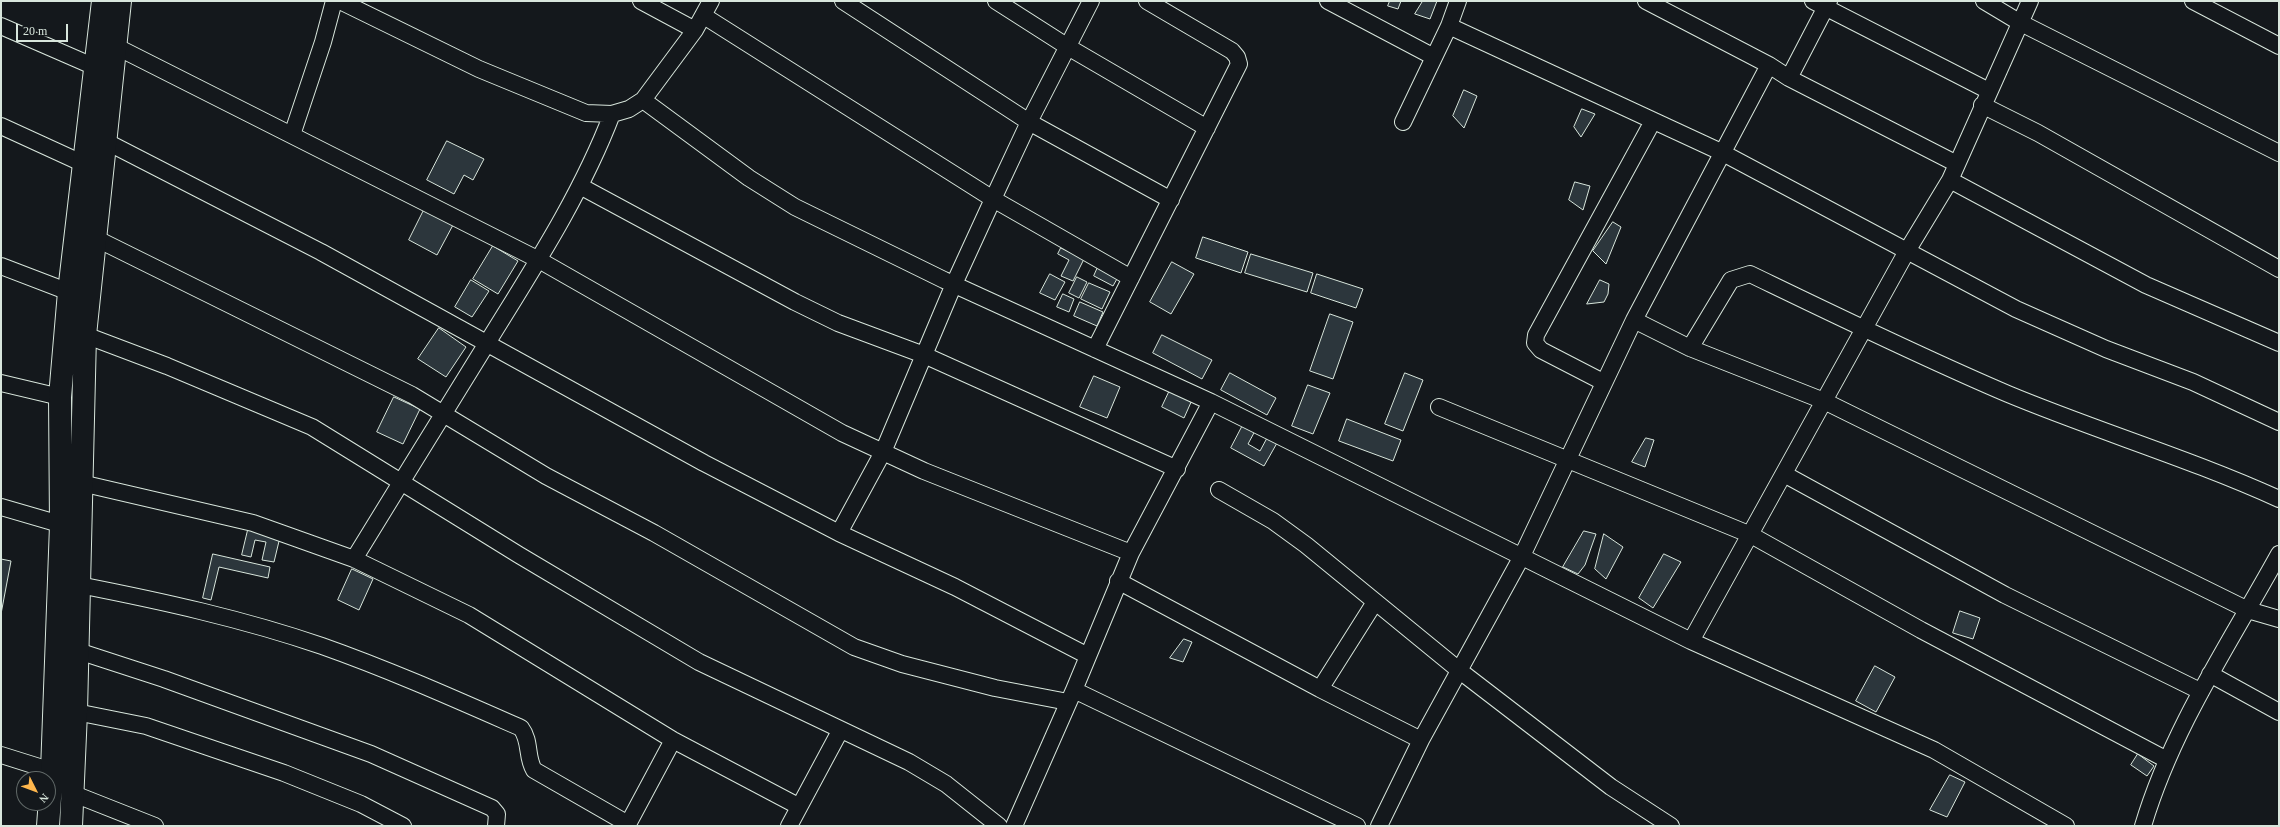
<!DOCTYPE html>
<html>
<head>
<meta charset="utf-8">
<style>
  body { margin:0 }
  #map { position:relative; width:2280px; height:827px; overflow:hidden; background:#14181c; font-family:Georgia,serif }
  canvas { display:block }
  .frame { position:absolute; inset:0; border:2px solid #d8e6dc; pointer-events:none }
  .north { position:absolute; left:16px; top:771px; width:40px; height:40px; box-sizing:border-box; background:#14181c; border:1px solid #626a69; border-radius:50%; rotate:132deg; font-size:11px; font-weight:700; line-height:16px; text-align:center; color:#d8e6dc }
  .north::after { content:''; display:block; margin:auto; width:14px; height:18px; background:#ffb74d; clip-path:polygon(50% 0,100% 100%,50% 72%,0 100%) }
  .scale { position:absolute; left:16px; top:24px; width:52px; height:18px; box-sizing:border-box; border:2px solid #d8e6dc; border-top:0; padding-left:5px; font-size:12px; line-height:14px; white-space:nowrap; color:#d8e6dc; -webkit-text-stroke:3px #14181c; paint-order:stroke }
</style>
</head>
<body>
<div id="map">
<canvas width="2280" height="827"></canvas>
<div class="frame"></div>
<div class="north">N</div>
<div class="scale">20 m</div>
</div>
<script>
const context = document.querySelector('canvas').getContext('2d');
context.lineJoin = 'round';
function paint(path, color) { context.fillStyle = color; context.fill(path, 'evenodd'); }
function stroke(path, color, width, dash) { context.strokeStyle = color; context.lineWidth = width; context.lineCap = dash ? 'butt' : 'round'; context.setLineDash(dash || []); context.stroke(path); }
const building = new Path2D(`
  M 1390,1 L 1401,1 L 1398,9 L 1388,6 Z
  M 1423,1 L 1437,1 L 1430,19 L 1415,14 Z
  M 1464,90 L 1477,96 L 1464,128 L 1453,116 Z
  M 1582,109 L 1595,114 L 1581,137 L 1574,127 Z
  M 447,141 L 484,159 L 473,180 L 464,175 L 454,194 L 427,180 Z
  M 1575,182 L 1590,186 L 1583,210 L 1569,200 Z
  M 424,210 L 453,225 L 437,255 L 409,240 Z
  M 1613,222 L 1621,227 L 1606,264 L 1593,251 Z
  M 1203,237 L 1248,252 L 1241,273 L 1196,258 Z
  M 493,246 L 518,261 L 498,294 L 473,279 Z
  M 1061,248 L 1084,259 L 1073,281 L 1061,276 L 1069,260 L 1058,254 Z
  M 1251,254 L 1313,273 L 1307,292 L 1245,273 Z
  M 1172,262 L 1194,274 L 1171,314 L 1150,302 Z
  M 1098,267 L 1118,277 L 1113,286 L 1094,276 Z
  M 1050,274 L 1065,282 L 1055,300 L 1040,293 Z
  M 1317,274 L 1363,289 L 1356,308 L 1311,293 Z
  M 1077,277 L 1087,282 L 1079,298 L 1069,293 Z
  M 471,280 L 489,291 L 472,317 L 455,307 Z
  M 1600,280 L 1609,284 L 1608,294 L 1604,302 L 1587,304 Z
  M 1089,283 L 1110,292 L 1102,309 L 1081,299 Z
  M 1063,294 L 1074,299 L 1069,312 L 1057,307 Z
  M 1080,302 L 1103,312 L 1097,326 L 1074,316 Z
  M 1330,314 L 1353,322 L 1333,379 L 1310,371 Z
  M 439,328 L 466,347 L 446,377 L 418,359 Z
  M 1162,335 L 1212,360 L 1202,379 L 1153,353 Z
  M 1230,373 L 1276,398 L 1267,415 L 1221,390 Z
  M 1405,373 L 1423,380 L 1403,431 L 1385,424 Z
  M 1094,376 L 1120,387 L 1107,418 L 1080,407 Z
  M 1308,385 L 1330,393 L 1313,434 L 1292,426 Z
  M 1170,390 L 1192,400 L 1184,418 L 1162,407 Z
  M 394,397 L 420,409 L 403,444 L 377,432 Z
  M 1347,419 L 1401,440 L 1393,461 L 1339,441 Z
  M 1243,425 L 1255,431 L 1248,444 L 1260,451 L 1267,438 L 1277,443 L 1264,466 L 1231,448 Z
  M 1646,438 L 1654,440 L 1645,467 L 1632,462 Z
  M 248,530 L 280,537 L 274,562 L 262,560 L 266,542 L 255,540 L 251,557 L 242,555 Z
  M 1584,531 L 1596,534 L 1585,565 L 1578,574 L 1563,567 Z
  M 1604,534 L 1623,547 L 1606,579 L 1595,569 Z
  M 213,554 L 270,567 L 268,578 L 219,567 L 211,600 L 203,598 Z
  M 1664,554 L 1681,562 L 1653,608 L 1639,598 Z
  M 1,559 L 11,561 L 1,614 Z
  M 352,569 L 373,579 L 359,610 L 338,600 Z
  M 1960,611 L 1980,618 L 1973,639 L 1953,633 Z
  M 1184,639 L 1192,642 L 1183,662 L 1170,658 Z
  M 1875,666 L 1895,677 L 1876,712 L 1856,701 Z
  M 2138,754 L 2154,766 L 2147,776 L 2131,765 Z
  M 1950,775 L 1965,782 L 1947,817 L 1930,810 Z`);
paint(building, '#2c363c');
stroke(building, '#d8e6dc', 1);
const street = new Path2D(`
  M 340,1 L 479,69 L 586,113 L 612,114 L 629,109 L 643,100 L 695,30 L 711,1
  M 641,1 L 695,30
  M 843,1 L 1029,122 L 1171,200
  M 996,1 L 1068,47 L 1207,128
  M 1328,1 L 1434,57
  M 1646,1 L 1769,65 L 1789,78 L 1957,164
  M 1813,1 L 1989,91
  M 1984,1 L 2019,22 L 2279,153
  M 2193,1 L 2279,46
  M 704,16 L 993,199 L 1131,278
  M 1,26 L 95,67
  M 1449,26 L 1721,152 L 2016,309 L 2106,349 L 2193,382 L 2279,422
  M 115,46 L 539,260 L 842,433 L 924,471 L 1131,553
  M 1789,78 L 1829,1
  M 643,100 L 749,178 L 795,207 L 944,280 L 1211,402 L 1691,641 L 1934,750 L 2066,826
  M 1982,105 L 2038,133 L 2279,269
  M 1403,122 L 1449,26 L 1458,1
  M 1,126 L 84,164
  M 292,135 L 323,42 L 334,1
  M 105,141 L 321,252 L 704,463 L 839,533 L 955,587 L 1088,656
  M 1950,180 L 2146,285 L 2279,343
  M 580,186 L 795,302 L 838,323 L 924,355 L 1177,469
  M 85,236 L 95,238 L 412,395 L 546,476 L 654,533 L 854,647 L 902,664 L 995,688 L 1068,702
  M 1,266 L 69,292
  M 1634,320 L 1690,348 L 1824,401 L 2248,610 L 2279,619
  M 85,335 L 167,366 L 312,427 L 519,555 L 699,662 L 909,762 L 946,784 L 999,826
  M 1690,348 L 1731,280 L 1750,274 C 1835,315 1921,357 2008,394 C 2097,431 2191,459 2279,499
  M 1095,349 L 1239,64 L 1237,57 L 1232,51 L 1147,1
  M 1603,382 L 1541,350 L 1535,343 L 1536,335 L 1653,121
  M 1,383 L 60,397
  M 1439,407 L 1751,535 L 1921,630 L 2167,760
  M 1784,474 L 2005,595 L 2200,691
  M 81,483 L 253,523 L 354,559 L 469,615 L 673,740 L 798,806
  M 1219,490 L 1273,521 L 1306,545 L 1460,671 L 1611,787 L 1671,826
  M 1,507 L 70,527
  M 839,533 L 883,452 L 954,284 L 993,199 L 1029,122 L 1091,1
  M 354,559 C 399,486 444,412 489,340 C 534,267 581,195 612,114
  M 1118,581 L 1320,689 L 1421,740
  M 79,585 C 161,601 243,619 322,646 C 390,670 455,699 521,728 C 531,741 526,757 534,770 L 628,824
  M 1691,641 L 1907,251 L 1950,180 L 2030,1
  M 78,651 L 164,679 L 371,754 L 492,808 L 497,814 L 496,826
  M 2210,674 L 2279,712
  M 1320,689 L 1375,602
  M 1074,690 L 1357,826
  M 76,712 L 146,726 L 284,773 L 361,804 L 403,826
  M 1,755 L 52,771
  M 74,794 L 155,826
  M 627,826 L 673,740
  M 789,826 L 840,731
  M 1014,826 L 1074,690 L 1131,553 L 1211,402
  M 1379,826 L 1421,740 L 1521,558 L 1634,320 L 1769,65
  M 2143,826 C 2172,728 2230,643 2279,554`);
const secondary = new Path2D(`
  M 48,826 L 52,771 L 61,525 L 60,397 L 69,292 L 103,1
  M 71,826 L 76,712 L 85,335 L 120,1`);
stroke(street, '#d8e6dc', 18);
stroke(secondary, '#d8e6dc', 24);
stroke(street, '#14181c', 16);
stroke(secondary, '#14181c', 22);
</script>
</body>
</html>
